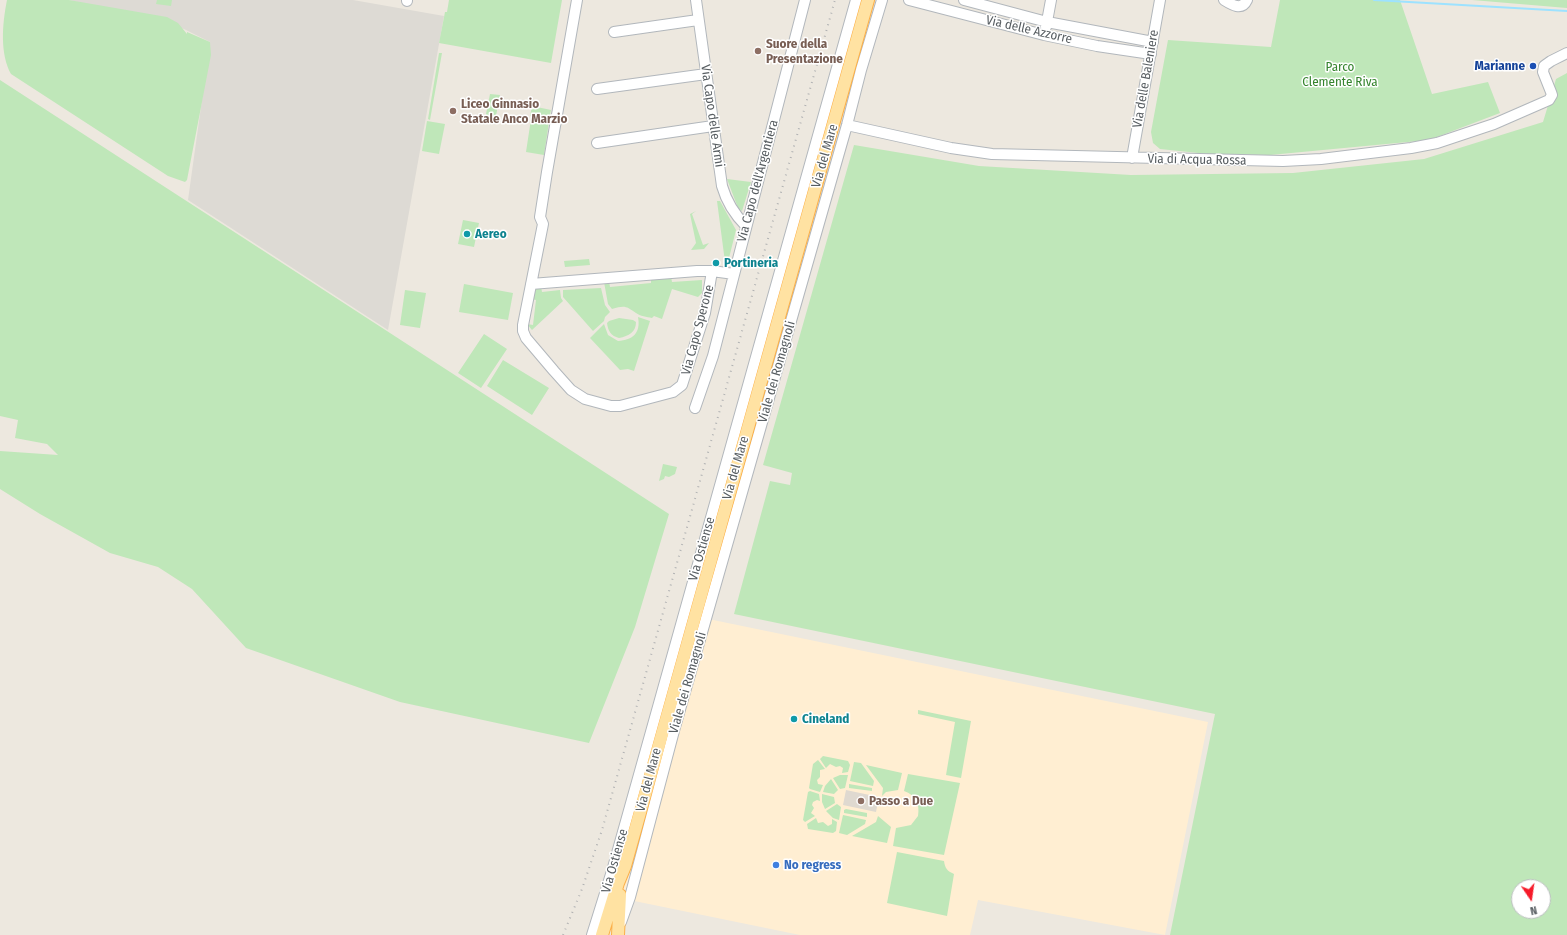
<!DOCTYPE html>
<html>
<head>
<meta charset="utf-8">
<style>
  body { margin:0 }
  #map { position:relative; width:1567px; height:935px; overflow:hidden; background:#ede8df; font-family:"Fira Sans Condensed",sans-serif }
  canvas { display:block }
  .north { position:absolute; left:1511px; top:879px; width:40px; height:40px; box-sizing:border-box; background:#fff; border:1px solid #bcbfc0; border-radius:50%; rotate:167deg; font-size:11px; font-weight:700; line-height:16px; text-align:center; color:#585e62 }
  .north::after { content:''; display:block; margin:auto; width:14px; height:18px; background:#f61b2a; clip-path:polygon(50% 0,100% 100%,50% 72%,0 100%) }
</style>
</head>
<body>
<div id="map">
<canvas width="1567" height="935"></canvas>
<div class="north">N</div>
</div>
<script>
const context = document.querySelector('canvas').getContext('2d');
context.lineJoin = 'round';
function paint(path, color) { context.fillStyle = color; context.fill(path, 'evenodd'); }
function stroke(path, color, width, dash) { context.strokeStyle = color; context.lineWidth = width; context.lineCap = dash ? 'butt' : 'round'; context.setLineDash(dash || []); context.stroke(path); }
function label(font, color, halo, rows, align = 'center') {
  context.font = font + ' "Fira Sans Condensed",sans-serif'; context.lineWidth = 3; context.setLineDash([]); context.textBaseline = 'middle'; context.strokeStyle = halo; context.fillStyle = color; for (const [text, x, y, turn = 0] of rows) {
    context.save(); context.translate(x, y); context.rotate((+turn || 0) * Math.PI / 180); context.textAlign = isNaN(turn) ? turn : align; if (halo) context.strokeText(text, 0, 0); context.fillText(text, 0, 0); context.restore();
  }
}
paint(new Path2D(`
  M 684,614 L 1208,722 L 1165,935 L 978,900 L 970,935 L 800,935 L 605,895 Z`), '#ffeed2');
paint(new Path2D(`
  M 69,0 L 353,0 L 444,16 L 388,330 L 188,200 L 210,42 L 184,29 Z`), '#dddad4');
paint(new Path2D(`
  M 846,790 L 879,797 L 876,812 L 843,805 Z`), '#dfd9d0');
paint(new Path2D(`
  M 7,0 L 69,0 L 167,17 L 178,23 L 187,34 L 187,32 L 210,42 L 211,55 L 187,180 L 185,182 L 168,176 L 11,74 C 0,54 2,25 7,0 Z
  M 157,0 L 172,0 L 171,6 L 156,4 Z
  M 449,0 L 562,0 L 551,63 L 439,43 L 445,12 L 447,12 Z
  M 1280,0 L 1400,0 L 1432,94 L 1488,82 L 1500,113 L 1429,140 L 1270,155 L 1208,154 L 1160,149 L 1153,143 L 1151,132 L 1168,40 L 1271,47 Z
  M 1472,0 L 1567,0 L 1567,8 Z
  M 439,53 L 442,53 L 430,120 L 428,119 Z
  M 1567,73 L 1567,935 L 1170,935 L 1215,714 L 734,614 L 770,481 L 790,485 L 792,473 L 763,465 L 854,145 L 979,166 L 1131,175 L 1293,173 L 1424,159 L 1543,122 L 1556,79 ZM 1519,887 L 1543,887 L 1543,911 L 1519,911 Z
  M 0,80 L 669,514 L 635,627 L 589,743 L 400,702 L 246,648 L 192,589 L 158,567 L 110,553 L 40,514 L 0,489 L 0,451 L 58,455 L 47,444 L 15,438 L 18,420 L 0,416 Z
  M 490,94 L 500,95 L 495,121 L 485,119 Z
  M 532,106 L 551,110 L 549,120 L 530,116 Z
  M 531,119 L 549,122 L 544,155 L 526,152 Z
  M 427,121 L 445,124 L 439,154 L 422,151 Z
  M 727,179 L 751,182 L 742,211 L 738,208 Z
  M 717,201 L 720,201 L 736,230 L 728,262 L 725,262 Z
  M 696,211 L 692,214 L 703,245 L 709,243 L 704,249 L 691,250 L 696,243 L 690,214 Z
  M 463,220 L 479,223 L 474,247 L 458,244 Z
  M 589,259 L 590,265 L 565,267 L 564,261 Z
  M 671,276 L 672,282 L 702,280 L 702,293 L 698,297 L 672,289 L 662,319 L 654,316 L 652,318 C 647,317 640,316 636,313 C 626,306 625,305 612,309 L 608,304 L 604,282 L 609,281 L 610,287 L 651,283 L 651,278 Z
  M 464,284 L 513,293 L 508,320 L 459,312 Z
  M 541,286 L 542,292 L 560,290 L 561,298 L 563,301 L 532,330 L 527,324 L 533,325 L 536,300 L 531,299 L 535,287 Z
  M 601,288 L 605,305 L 610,312 L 605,317 L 604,321 L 593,331 L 563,297 L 563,290 Z
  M 405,290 L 426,293 L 420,328 L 400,325 Z
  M 638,317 L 650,321 L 634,371 L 628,369 L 620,370 L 590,338 L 604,324 L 608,335 L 618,341 C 633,340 641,333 638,317 Z
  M 619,318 L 633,320 L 636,322 C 636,332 629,336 619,338 C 611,336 608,331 607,323 L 609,321 Z
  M 484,334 L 507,349 L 481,388 L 458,373 Z
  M 503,360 L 549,388 L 532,415 L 487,386 Z
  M 663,464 L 677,467 L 675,474 L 669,477 L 665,476 L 664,479 L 659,481 Z
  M 918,710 L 971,721 L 961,778 L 946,775 L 955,722 L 918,714 Z
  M 823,756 L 848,761 L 850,765 L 848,772 L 842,773 L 843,768 L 840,766 L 836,767 L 830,764 L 826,768 L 820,759 Z
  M 818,760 L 825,769 L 820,770 L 820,777 L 817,780 L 818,784 L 823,785 L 820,792 L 810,789 L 809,788 L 813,764 Z
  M 854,762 L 861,763 L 874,781 L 873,786 L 850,781 Z
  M 866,765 L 902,773 L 898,790 L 886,792 L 882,796 L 883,788 Z
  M 908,774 L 960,783 L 944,855 L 893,846 L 896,828 L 911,825 L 918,816 C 920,804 916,795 904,791 Z
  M 840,775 L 848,775 L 845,788 L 840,789 L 833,778 Z
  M 831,779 L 838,790 L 834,794 L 823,792 L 825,786 Z
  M 849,784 L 872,788 L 872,791 L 849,788 Z
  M 810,791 L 819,794 L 820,801 L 817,800 L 813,802 L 812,805 L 814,808 L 811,813 L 815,816 L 805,822 L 803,820 L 808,792 Z
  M 822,794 L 834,797 L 835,803 L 825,809 L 822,802 Z
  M 837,804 L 841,807 L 839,820 L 833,818 L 826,811 Z
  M 846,809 L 867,813 L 867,817 L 844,813 L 844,810 Z
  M 843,815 L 866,820 L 865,824 L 847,835 L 839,833 Z
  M 878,816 L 891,827 L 887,843 L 852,836 L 876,822 Z
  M 816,818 L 818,823 L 823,822 L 828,826 L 832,824 L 832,819 L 837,822 L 836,831 L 833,833 L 808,829 L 807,824 Z
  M 897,852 L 944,861 C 945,868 947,871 954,874 L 947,916 L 887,903 Z`), '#bfe7b9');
stroke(new Path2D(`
  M 1374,0 L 1567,11`), '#9de2ff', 2);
const minor = new Path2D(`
  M 696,0 L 722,186 C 726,200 735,215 746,226
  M 909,0 L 1044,35 L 1097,46 L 1151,54
  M 964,0 L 1047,22 L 1153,42
  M 1224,0 C 1232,5 1242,11 1247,0
  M 407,1 L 407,0
  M 1046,27 L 1051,0
  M 614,32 L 698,20
  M 597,89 L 706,74
  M 847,125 L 951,148 L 992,154 L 1283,161 L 1321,159 L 1411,148 L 1437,143 L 1494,124 L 1549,100 L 1552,95 L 1551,92 L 1543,72 L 1544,66 L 1551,61 L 1567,53
  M 597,143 L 713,126
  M 1132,158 L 1160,0
  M 712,271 L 734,274
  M 531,284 L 697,271 L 712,271 L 705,313 L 682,385 L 673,392 L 620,406 L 611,406 L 585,399 L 571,390 L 554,371 L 526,338 L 523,331 L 523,325 L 543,224 L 540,217 L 547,172 L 577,0
  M 695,408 L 713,356 L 805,0
  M 621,922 L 630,897 L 675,727 L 847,125 L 861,70 L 882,0
  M 592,935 L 612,871 L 856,0`);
const major = new Path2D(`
  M 602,935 L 618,883 L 625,866 L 868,0
  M 618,935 L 620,895`);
stroke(minor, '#b2b7bc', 12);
stroke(major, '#fcb049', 14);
stroke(minor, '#fff', 10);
stroke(major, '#ffe2a2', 12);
stroke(new Path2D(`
  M 563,935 L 582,889 L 602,830 L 835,0`), '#b1b2b3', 2, [1, 5]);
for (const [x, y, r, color] of [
  [758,51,4,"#8d6e63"],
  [1533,66,4,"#1a4fb4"],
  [453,111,4,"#8d6e63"],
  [467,234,4,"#0f9aa8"],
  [716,263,4,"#0f9aa8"],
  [794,719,4,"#0f9aa8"],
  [861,801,4,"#8d6e63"],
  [776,865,4,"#3f7fe0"]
]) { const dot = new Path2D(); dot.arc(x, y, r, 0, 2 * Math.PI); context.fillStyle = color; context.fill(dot); stroke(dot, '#fff', 1.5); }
label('13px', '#585e62', '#fff', [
  ["Via delle Azzorre",1029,30,13],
  ["Via delle Baleniere",1146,79,-80],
  ["Via Capo delle Armi",712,116,82],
  ["Via del Mare",825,156,-74],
  ["Via di Acqua Rossa",1197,160,1],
  ["Via Capo dell'Argentiera",758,181,-75],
  ["Via Capo Sperone",698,330,-75],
  ["Viale dei Romagnoli",777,372,-74],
  ["Via del Mare",736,468,-74],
  ["Via Ostiense",702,549,-74],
  ["Viale dei Romagnoli",688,683,-74],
  ["Via del Mare",649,780,-75],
  ["Via Ostiense",615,861,-74]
]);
label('bold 13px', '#785e54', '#fff', [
  ["Suore della",766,44],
  ["Presentazione",766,59],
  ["Liceo Ginnasio",461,104],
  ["Statale Anco Marzio",461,119],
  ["Passo a Due",869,801]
], 'left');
label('bold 13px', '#164399', '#fff', [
  ["Marianne",1525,66]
], 'right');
label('13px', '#35842e', '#fff', [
  ["Parco",1340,67],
  ["Clemente Riva",1340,82]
]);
label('bold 13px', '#0d838f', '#fff', [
  ["Aereo",475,234],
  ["Portineria",724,263],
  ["Cineland",802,719]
], 'left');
label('bold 13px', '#366cbe', '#fff', [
  ["No regress",784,865]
], 'left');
</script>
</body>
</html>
